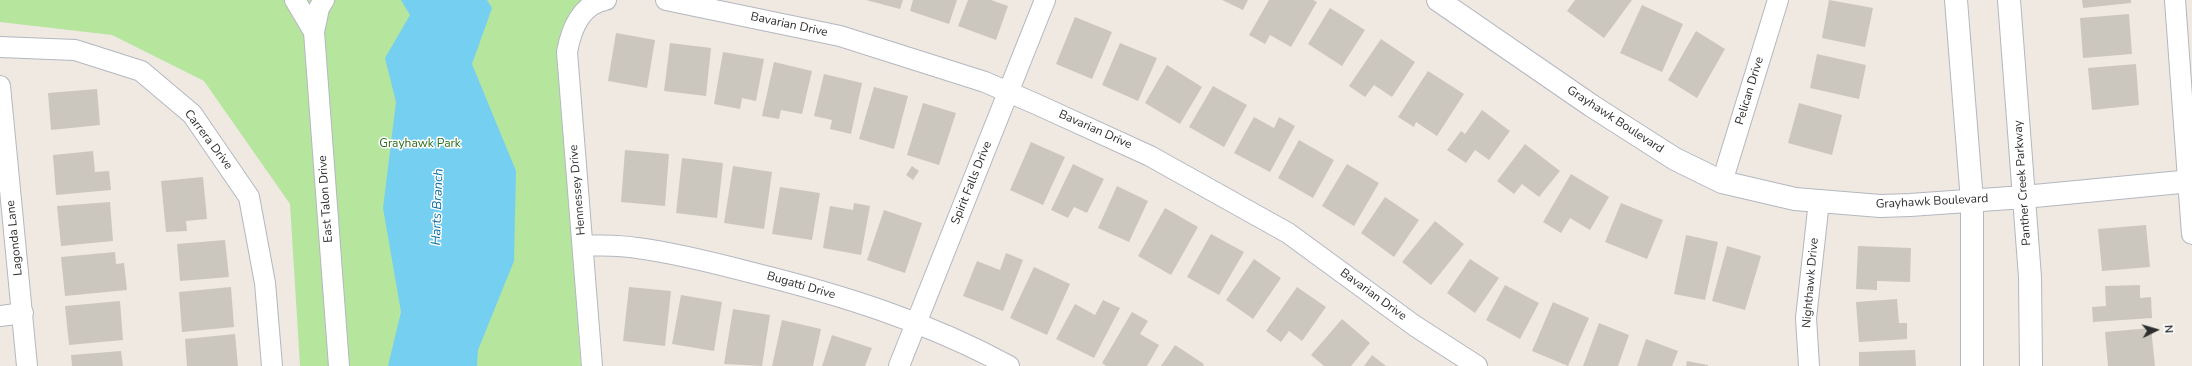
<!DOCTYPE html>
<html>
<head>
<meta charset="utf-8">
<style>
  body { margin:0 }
  #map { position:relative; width:2192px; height:366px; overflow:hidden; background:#efe9e1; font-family:"Nunito Sans",sans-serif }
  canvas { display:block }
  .north { position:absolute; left:2136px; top:310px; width:40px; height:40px; -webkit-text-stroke:3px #fff; paint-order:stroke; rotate:85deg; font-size:11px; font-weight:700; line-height:16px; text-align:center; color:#2e2e2e }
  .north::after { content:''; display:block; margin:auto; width:14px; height:18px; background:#2e2e2e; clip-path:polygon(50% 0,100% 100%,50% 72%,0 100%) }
</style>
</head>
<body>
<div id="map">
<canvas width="2192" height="366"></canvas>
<div class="north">N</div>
</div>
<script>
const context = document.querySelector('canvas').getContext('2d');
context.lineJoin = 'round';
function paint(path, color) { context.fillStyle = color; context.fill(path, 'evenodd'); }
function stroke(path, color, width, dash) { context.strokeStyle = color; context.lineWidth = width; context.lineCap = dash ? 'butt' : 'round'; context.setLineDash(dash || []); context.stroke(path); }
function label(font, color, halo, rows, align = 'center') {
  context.font = font + ' "Nunito Sans",sans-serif'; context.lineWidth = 3; context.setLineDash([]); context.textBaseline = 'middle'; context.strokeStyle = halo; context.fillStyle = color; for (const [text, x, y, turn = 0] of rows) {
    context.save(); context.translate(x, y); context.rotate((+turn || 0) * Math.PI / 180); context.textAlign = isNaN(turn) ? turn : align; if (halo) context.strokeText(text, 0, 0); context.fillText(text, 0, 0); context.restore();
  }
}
paint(new Path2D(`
  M 0,0 L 582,0 C 567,20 559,30 558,56 L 581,366 L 300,366 L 290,204 L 204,81 L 112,35 L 0,22 Z`), '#b6e59e');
paint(new Path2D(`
  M 401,0 L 487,0 L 492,8 L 472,64 L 516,171 L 514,261 L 478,350 L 477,366 L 388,366 L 401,312 L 383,208 L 396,102 L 385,58 L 410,15 Z`), '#75cff0');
paint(new Path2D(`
  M 866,0 L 903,0 L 900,9 Z
  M 913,0 L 957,0 L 949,24 L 910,11 Z
  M 968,0 L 991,0 L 1008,6 L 996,40 L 958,26 Z
  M 1222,0 L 1248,0 L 1243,10 Z
  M 1269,0 L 1313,0 L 1317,2 L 1291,47 L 1270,35 L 1265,44 L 1249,35 Z
  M 1575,0 L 1632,0 L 1604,38 L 1567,11 Z
  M 1829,0 L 1873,8 L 1865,47 L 1822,38 Z
  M 2082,0 L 2131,0 L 2131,3 L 2083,8 Z
  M 1642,5 L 1683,24 L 1662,72 L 1620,53 Z
  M 1330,8 L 1365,30 L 1342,66 L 1308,44 Z
  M 2129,14 L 2132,54 L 2083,58 L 2080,18 Z
  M 1075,17 L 1112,32 L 1092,79 L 1056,64 Z
  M 1696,31 L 1725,49 L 1697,98 L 1668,80 Z
  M 616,33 L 655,40 L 647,88 L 608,81 Z
  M 1381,39 L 1415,62 L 1392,97 L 1374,85 L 1365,97 L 1349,86 Z
  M 670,43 L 711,48 L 706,96 L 664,91 Z
  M 1120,43 L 1157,58 L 1138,101 L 1102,85 Z
  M 723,52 L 764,59 L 756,101 L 742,98 L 740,109 L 714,104 Z
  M 1817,54 L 1866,65 L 1859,99 L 1810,88 Z
  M 774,62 L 812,71 L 802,114 L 781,110 L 779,119 L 762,116 Z
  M 2136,64 L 2139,105 L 2092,110 L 2088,68 Z
  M 1167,65 L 1202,87 L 1180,124 L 1145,103 Z
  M 1428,71 L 1464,94 L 1437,136 L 1416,122 L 1414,127 L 1398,117 Z
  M 824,74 L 862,83 L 851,134 L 830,129 L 832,120 L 814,116 Z
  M 1213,86 L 1247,105 L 1224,147 L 1189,127 Z
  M 874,87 L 908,96 L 894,149 L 859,139 Z
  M 97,89 L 100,125 L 51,130 L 48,93 Z
  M 923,103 L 956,113 L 939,165 L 907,155 Z
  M 1799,103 L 1842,115 L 1832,155 L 1788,143 Z
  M 1482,110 L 1510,131 L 1489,160 L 1475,150 L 1466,163 L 1447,150 L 1461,131 L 1465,134 Z
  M 1254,117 L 1274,128 L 1279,117 L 1295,126 L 1270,172 L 1234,153 Z
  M 1299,140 L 1334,160 L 1313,198 L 1278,178 Z
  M 1031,142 L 1065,157 L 1043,205 L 1010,190 Z
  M 1525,144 L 1560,171 L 1539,197 L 1522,184 L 1514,194 L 1497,181 Z
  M 625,150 L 669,154 L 665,206 L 621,202 Z
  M 93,151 L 95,172 L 109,171 L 111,190 L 56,195 L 53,155 Z
  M 682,158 L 723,163 L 717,218 L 676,213 Z
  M 1073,164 L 1104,179 L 1087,213 L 1074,207 L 1068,218 L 1051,210 Z
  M 1347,164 L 1379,183 L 1354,226 L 1322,206 Z
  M 733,166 L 772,172 L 764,229 L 724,223 Z
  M 912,166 L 919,171 L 913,180 L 906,175 Z
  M 1571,174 L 1609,197 L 1590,230 L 1570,218 L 1561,233 L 1543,222 Z
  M 203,177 L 207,219 L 186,221 L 187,231 L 166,232 L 161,181 Z
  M 1117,186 L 1148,201 L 1129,242 L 1098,228 Z
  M 780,187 L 820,193 L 812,240 L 772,234 Z
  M 1385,197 L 1419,220 L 1394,257 L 1361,233 Z
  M 110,202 L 113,241 L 61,246 L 57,206 Z
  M 854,203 L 870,206 L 861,255 L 823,248 L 830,206 L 853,210 Z
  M 1621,203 L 1663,220 L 1647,259 L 1605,242 Z
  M 1165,208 L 1198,227 L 1171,275 L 1138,256 Z
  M 884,210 L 922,223 L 905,273 L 867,260 Z
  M 1435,221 L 1464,244 L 1431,285 L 1402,262 Z
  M 2146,225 L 2150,267 L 2102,271 L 2098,229 Z
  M 1211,234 L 1244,252 L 1219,295 L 1187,277 Z
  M 1686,235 L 1718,242 L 1705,300 L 1674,294 Z
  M 225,240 L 229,277 L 180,281 L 177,244 Z
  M 1727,246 L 1761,256 L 1745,310 L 1712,301 Z
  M 1858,246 L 1911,248 L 1910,282 L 1877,281 L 1877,290 L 1856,289 Z
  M 115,252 L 116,264 L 124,263 L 127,290 L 65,296 L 61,257 Z
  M 1006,253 L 1023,260 L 1003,311 L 963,296 L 977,261 L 1000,270 Z
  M 1254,259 L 1281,278 L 1253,319 L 1226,300 Z
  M 1470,259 L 1499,278 L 1475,313 L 1447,293 Z
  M 1034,267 L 1070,284 L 1047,335 L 1010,318 Z
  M 1505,285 L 1539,303 L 1520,339 L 1486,320 Z
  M 2140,285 L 2140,298 L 2151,297 L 2152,318 L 2093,322 L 2092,307 L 2106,306 L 2105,286 Z
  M 231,287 L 234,327 L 182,332 L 179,292 Z
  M 629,287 L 671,291 L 665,346 L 623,341 Z
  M 1297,287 L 1326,307 L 1302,341 L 1289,331 L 1281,342 L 1266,331 Z
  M 681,295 L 722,302 L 714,351 L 672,344 Z
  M 1897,299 L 1899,323 L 1907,323 L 1907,339 L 1859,342 L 1856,302 Z
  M 1103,300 L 1120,308 L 1094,358 L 1056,339 L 1075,304 L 1095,315 Z
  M 120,301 L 123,340 L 69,345 L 65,306 Z
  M 1553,302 L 1589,318 L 1568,366 L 1532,351 Z
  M 733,309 L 770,315 L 762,366 L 724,364 Z
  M 1132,312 L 1148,321 L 1140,334 L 1159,345 L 1147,366 L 1106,366 L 1102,363 Z
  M 1342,319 L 1370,343 L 1351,366 L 1324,366 L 1311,355 Z
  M 782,320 L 821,329 L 813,366 L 772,366 Z
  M 1599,323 L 1629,335 L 1618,366 L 1583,366 Z
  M 2151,328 L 2155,366 L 2108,366 L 2105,332 Z
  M 235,334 L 238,366 L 187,366 L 185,339 Z
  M 832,335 L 872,348 L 865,366 L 822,366 Z
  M 1646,339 L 1678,351 L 1672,366 L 1637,366 Z
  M 1175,345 L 1204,364 L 1203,366 L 1161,366 Z
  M 1915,350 L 1916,366 L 1859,366 L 1859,352 Z
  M 121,351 L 123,366 L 72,366 L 71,355 Z
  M 1372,355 L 1386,366 L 1364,366 Z
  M 1687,361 L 1708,365 L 1708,366 L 1686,366 Z`), '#cbc7bf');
const street = new Path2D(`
  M 295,0 L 314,32
  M 324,0 L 319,8 L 314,32 L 339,366
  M 666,0 L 840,36 L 985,82 L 1036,104 L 1150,156 L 1288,233 L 1415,326 L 1477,366
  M 2175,0 L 2192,234
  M 0,47 L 75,50 L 141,71 L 192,114 L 249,197 L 265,283 L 272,366
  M 0,86 L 27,366
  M 1722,182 L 1778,0
  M 583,245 C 601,246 619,245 637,248 C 676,253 715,263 753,273 C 842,295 928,322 1009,366
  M 0,316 L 23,313
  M 592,366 L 567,52 C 571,30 581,4 606,0
  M 899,366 L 1045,0
  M 1809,366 L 1806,318 L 1819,201`);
const secondary = new Path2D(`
  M 1438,0 L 1592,106 L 1675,159 L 1722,182 L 1795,199 L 1880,206 L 1910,205 L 2024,197 L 2192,181
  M 1956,0 L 1972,201 L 1972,366
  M 2009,0 L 2030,277 L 2031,366`);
stroke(street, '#b4b7c1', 22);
stroke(secondary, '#b4b7c1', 24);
stroke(street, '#fff', 20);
stroke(secondary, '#fff', 22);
label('12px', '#2e2e2e', '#fff', [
  ["Bavarian Drive",789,25,12],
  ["Pelican Drive",1750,91,-73],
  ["Grayhawk Boulevard",1615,120,33],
  ["Bavarian Drive",1095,130,24],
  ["Carrera Drive",208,140,53],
  ["Spirit Falls Drive",972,183,-68],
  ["Panther Creek Parkway",2023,183,-94],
  ["Hennessey Drive",578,190,-95],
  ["East Talon Drive",326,199,-94],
  ["Grayhawk Boulevard",1932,202,-3],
  ["Lagonda Lane",15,238,-96],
  ["Nighthawk Drive",1811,283,-85],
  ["Bugatti Drive",801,286,16],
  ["Bavarian Drive",1373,295,36]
]);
label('12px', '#2c6e1b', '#fff', [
  ["Grayhawk Park",420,144]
]);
label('italic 13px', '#0d6fa3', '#fff', [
  ["Harts Branch",438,207,-88]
]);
</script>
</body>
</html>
